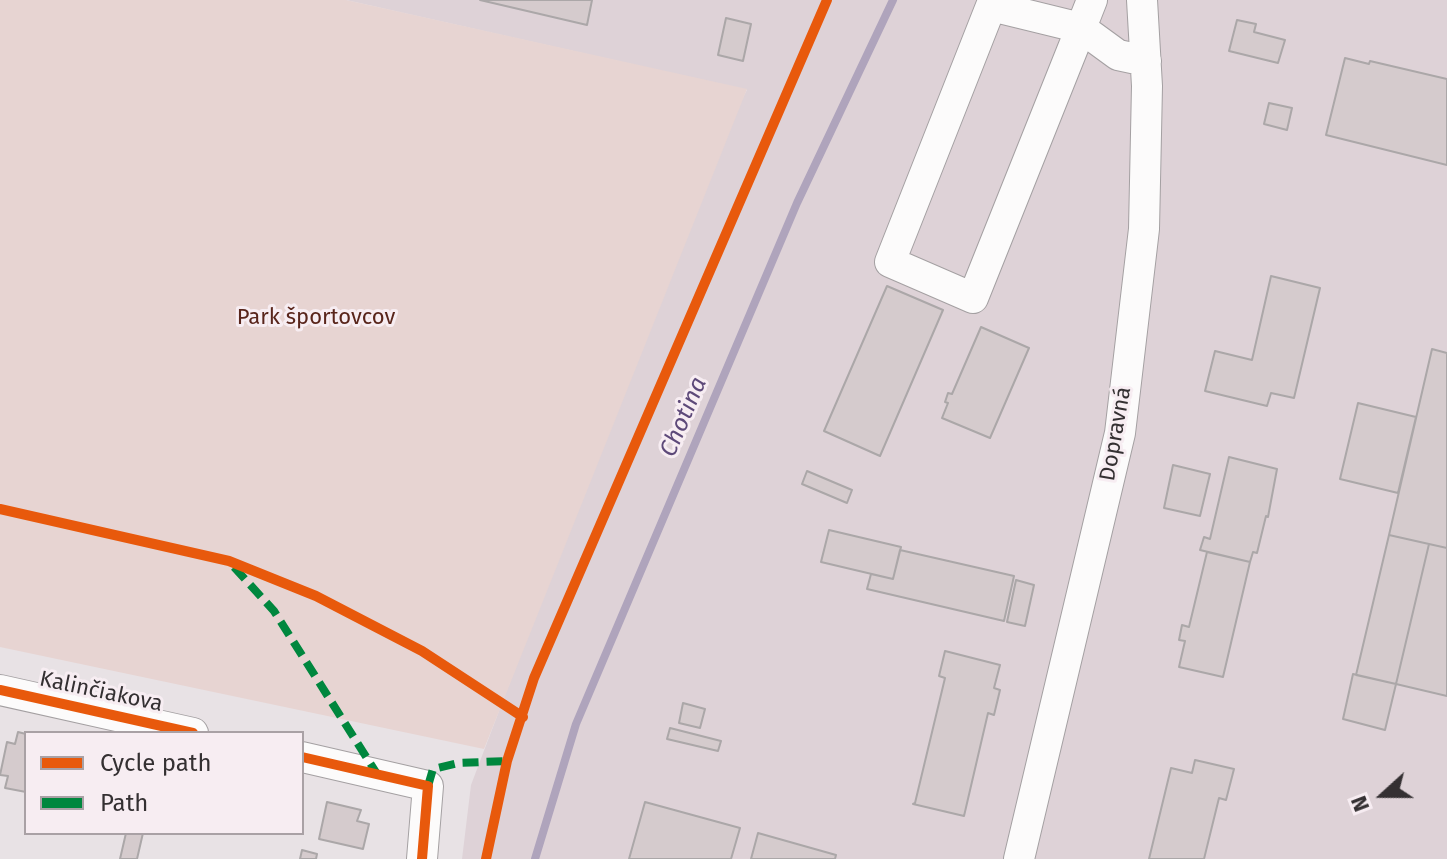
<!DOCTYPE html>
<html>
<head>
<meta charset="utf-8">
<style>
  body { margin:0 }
  #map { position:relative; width:1447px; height:859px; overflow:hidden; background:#e8e2e5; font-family:"Fira Sans",sans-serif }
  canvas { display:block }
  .legend { position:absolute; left:24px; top:731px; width:280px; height:104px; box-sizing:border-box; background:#f7edf2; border:2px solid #a9a1a5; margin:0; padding:10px 14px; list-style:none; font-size:24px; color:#343032 }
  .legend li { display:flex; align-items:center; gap:16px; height:40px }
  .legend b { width:40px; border:2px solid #a9a1a5 }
  .north { position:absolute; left:1343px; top:755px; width:80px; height:80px; -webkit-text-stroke:6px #f7edf2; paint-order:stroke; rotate:249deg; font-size:22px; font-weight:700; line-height:32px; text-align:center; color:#343032 }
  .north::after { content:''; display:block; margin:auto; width:28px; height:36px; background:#343032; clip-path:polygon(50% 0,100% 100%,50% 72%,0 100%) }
</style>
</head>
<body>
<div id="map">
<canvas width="1447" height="859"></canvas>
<ul class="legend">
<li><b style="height:10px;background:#e8590c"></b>Cycle path</li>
<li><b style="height:10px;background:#00873e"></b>Path</li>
</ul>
<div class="north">N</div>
</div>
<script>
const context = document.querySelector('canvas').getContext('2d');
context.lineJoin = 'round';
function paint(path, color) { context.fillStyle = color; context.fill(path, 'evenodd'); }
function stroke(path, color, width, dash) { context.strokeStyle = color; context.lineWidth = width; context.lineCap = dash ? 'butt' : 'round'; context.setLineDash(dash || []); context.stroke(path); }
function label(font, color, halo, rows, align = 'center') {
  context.font = font + ' "Fira Sans",sans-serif'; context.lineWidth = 6; context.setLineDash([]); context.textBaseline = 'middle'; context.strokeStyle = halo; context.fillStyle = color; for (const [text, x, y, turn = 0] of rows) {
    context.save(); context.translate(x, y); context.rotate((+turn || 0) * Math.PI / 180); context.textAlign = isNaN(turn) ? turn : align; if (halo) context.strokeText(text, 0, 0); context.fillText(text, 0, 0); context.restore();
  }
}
paint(new Path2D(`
  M 346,0 L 1447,0 L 1447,859 L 462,859 L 471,785 L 706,164 L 747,90 Z`), '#ded2d7');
paint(new Path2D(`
  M 0,0 L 346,0 L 747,89 L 484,749 L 0,647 Z`), '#e7d4d2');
stroke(new Path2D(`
  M 535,859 L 576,724 L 797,203 L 893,0`), '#afa4bc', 8);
const building = new Path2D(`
  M 480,0 L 592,0 L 587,25 Z
  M 726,18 L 751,24 L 743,61 L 718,55 Z
  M 1237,20 L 1256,24 L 1254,32 L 1285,40 L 1278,63 L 1229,51 Z
  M 1345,58 L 1369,64 L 1370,61 L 1447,79 L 1447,165 L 1326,135 Z
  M 1269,103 L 1292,108 L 1287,130 L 1264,124 Z
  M 1271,276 L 1320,288 L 1294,398 L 1271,393 L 1267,406 L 1205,391 L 1215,351 L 1252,360 Z
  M 887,286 L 943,310 L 880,456 L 824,431 Z
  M 981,327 L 1029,348 L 990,438 L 942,418 L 948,403 L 945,402 L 948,393 L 952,394 Z
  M 1432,349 L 1447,353 L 1447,548 L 1389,535 Z
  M 1358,403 L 1416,417 L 1398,493 L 1340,479 Z
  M 1229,457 L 1277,469 L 1268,517 L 1266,516 L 1257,553 L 1253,552 L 1250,562 L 1200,550 L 1204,537 L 1210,539 Z
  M 1173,465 L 1210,474 L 1200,516 L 1164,508 Z
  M 807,471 L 852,490 L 847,503 L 802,484 Z
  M 829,530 L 901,547 L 893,579 L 821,562 Z
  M 1389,535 L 1429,544 L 1396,684 L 1356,675 Z
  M 1429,544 L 1447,548 L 1447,696 L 1396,684 Z
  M 900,550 L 1014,576 L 1004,621 L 867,589 L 871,574 L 893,579 Z
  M 1207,552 L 1250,562 L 1223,677 L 1179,667 L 1185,641 L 1179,640 L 1182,625 L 1189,627 Z
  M 1016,580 L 1034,585 L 1025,626 L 1007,622 Z
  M 945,651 L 1000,665 L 994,688 L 1000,690 L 994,715 L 988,713 L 964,816 L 913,804 L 915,803 L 945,678 L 939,676 Z
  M 1353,674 L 1396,684 L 1385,730 L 1343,719 Z
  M 683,703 L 705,709 L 700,728 L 679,723 Z
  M 670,728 L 721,741 L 718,751 L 667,739 Z
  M 18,732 L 26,734 L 26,792 L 5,788 L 8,776 L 0,775 L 7,742 L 15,744 Z
  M 1195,760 L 1234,769 L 1226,800 L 1219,798 L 1204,859 L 1149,859 L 1171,768 L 1192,773 Z
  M 327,802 L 361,810 L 357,821 L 369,824 L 363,849 L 319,839 Z
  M 645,802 L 740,828 L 731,859 L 629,859 Z
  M 126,833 L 143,833 L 137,859 L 120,859 Z
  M 758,833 L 836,855 L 835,859 L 751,859 Z
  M 302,850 L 317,854 L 316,859 L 300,859 Z`);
paint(building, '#d5cbcd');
stroke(building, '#aba7a8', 2);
const minor = new Path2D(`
  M 1092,0 L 1081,28 L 991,6 L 890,262 L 973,298 L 1081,28 L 1118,55 L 1146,61
  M 0,690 L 193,733
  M 302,757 L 428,786 L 422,859
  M 1019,859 L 1120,433 L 1144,229 L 1147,86 L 1142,0`);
stroke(minor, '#a4a0a2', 32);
stroke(minor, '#fcfbfb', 30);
stroke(new Path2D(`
  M 234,567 L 274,611 L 377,774
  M 428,786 L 433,769 L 458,763 L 507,761`), '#00873e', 8, [16, 8]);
stroke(new Path2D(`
  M 0,509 L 229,561 L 316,596 L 422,651 L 523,717
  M 0,690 L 193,733
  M 302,757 L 428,786 L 422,859
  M 486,859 L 507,761 L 534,678 L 827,0`), '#e8590c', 10);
label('22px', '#59251b', '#f7edf2', [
  ["Park športovcov",316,318]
]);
label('22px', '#343032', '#f7edf2', [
  ["Dopravná",1116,434,-80],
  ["Kalinčiakova",101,692,12]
]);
label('italic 24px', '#5d4979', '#f7edf2', [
  ["Chotina",684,417,-67]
]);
</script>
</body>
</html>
